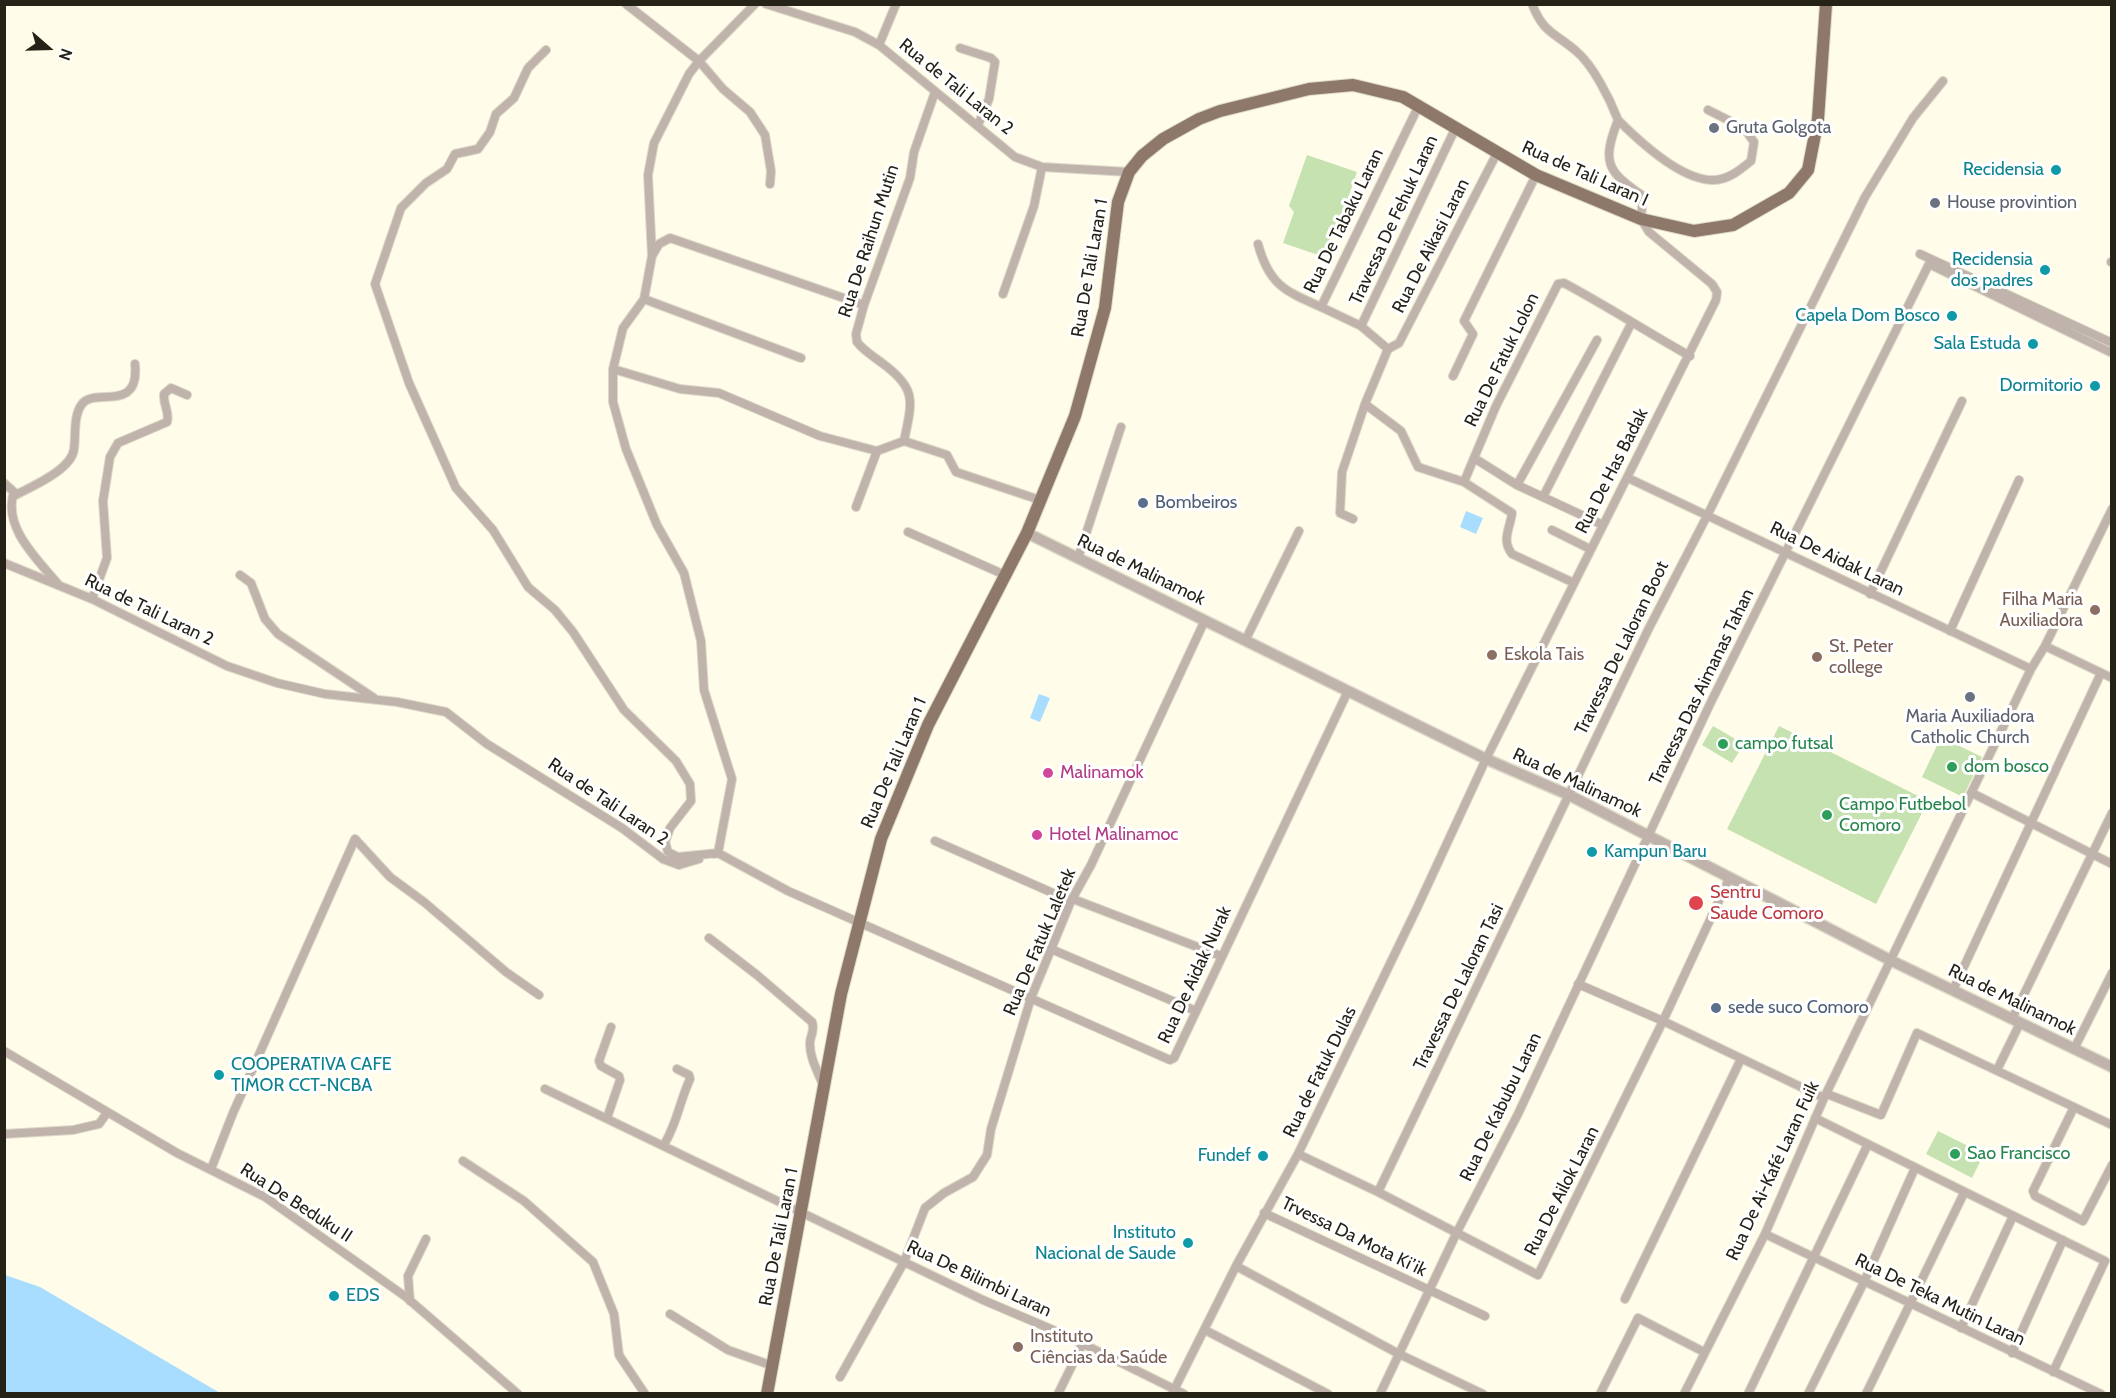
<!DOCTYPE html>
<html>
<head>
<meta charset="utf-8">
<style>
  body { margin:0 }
  #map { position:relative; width:2116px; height:1398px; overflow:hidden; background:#fffce9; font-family:Cabin,sans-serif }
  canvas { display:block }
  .frame { position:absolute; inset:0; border:6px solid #252318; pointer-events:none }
  .north { position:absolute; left:18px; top:18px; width:60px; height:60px; -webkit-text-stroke:4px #fff; paint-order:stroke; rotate:110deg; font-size:16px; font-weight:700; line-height:24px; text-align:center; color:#252318 }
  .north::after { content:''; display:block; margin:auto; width:21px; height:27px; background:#252318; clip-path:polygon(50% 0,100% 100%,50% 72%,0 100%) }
</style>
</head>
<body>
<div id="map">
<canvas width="2116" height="1398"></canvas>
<div class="frame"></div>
<div class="north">N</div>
</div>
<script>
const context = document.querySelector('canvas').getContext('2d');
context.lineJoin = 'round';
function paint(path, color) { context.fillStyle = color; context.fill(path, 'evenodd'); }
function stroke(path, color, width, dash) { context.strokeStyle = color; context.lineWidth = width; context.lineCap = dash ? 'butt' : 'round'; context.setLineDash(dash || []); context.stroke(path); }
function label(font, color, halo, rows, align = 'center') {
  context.font = font + ' Cabin,sans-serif'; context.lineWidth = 6; context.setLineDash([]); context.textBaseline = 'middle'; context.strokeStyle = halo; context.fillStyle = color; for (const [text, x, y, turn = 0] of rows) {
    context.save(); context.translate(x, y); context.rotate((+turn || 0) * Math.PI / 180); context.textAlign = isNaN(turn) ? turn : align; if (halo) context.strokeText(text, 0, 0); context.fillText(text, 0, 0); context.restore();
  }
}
paint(new Path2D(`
  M 1307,155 L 1357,172 L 1348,198 L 1356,201 L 1348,222 L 1340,220 L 1337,230 L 1329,227 L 1327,233 L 1332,235 L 1324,257 L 1283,243 L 1294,212 L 1289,206 Z
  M 1713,726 L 1744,744 L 1732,763 L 1702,745 Z
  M 1779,726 L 1928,801 L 1876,904 L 1727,829 Z
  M 1941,737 L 1982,757 L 1963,797 L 1922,777 Z
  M 1938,1131 L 1984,1154 L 1972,1178 L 1926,1154 Z`), '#c6e2b1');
paint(new Path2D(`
  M 1466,511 L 1483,518 L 1476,534 L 1460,527 Z
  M 1039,694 L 1050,698 L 1040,722 L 1030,718 Z
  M 5,1275 L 40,1287 L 220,1393 L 5,1393 Z`), '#a9ddff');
const minor = new Path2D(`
  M 626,4 L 699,61 L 723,89 L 750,112 L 765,135 L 771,171 L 770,184
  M 766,4 L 855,32 L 879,45 L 1015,157 L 1042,167 L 1129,172
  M 879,45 L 896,4
  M 960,48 L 991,58 L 995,62 L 989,99 L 978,125
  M 546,50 L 528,68 L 514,98 L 496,114 L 490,132 L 478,149 L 455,154 L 447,169 L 426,183 L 401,208 L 375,284 L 409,383 L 456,488 L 493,530 L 528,587 L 555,610 L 573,632 L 624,710 L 676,761 L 690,784 L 691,801 L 670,828 L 665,842 L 668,852 L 678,857 L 718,853 L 788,891 L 1170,1060 L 1174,1058 L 1348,691
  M 935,92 L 914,152 L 910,178 L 864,305 L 856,334 L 857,342 C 864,351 873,356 882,363 C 918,389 912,402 904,441 L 947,455 L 956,472 L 1040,500
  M 1419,105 L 1321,307 L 1361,326 L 1388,349 L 1365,404 L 1401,431 L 1418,467 L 1464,482 L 1474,458 L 1517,485 L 1603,525
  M 1618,120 C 1639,141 1682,182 1715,180 C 1729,179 1740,170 1751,161 L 1754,142 L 1744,128 L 1708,110
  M 1258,244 C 1269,285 1285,291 1321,307
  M 1920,254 L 2112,343
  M 652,256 L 659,244 L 670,238 L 864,305
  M 2111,262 L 2112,262
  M 1003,294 L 1034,206 L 1042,167
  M 644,299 L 801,358
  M 1361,326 L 1456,127
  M 1388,349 L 1399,343 L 1497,153
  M 613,369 L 680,389 L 719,393 L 820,436 L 877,451 L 904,441
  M 1453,376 L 1473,334 L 1464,321 L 1536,175
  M 1474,458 L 1496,406 L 1558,284 L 1564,283 C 1607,306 1647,332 1690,356
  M 1628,478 L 2031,669
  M 1464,482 L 1512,513 C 1510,529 1501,540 1512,554 L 1574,583
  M 4,483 L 14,492
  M 1517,485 L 1597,340
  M 1543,497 L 1631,324
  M 856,507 L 877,451
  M 1353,519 L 1340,513 L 1342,472 L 1365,404
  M 1552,530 L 1590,549
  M 908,532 L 1005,575
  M 1078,558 L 1121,427
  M 4,563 L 92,599 L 227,666 L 277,683 L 325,694 L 397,702 L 446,712 L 487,744 L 622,828 L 663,859 L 679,865 L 699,859
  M 240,575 L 251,583 L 265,619 L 278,634 L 374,698
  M 58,584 C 38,560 2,527 14,492 L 14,496 C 30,487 72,470 74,449 C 76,435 73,416 82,404 C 94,387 140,414 135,364
  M 1870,594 L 1962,401
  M 92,599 L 107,558 L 103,501 L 110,457 L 118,443 L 167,422 C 170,412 163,405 164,394 L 171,388 L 187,395
  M 1950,631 L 2019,480
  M 1245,641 L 1299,531
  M 2045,646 L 2112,509
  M 1972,793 L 2112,864
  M 935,841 L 1071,901
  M 714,854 L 718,853 L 732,779 L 704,690 L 701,641 L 684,573 L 657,525 L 626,449 L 613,402 L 613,369 L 623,328 L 644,299 L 652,256 L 648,175 L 654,143 L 689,74 L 699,61 L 755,4
  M 1073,899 L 1221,956
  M 709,938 L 757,975 L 812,1022 C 815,1030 811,1034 810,1042 C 809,1057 818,1072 823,1085
  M 1051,949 L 1196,1011
  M 1578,984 L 1663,1021 L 1824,1098
  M 1953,990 L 2101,673
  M 2012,1019 L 2112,813
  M 2074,1049 L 2112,973
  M 4,1051 L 177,1153 L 265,1197 L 406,1297 L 518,1394
  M 1997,1070 L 2020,1023
  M 545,1089 L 983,1300 L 1065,1335 L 1184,1394
  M 1827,1094 L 1881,1115 L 1917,1033 L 2112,1125
  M 2074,1107 L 2033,1191 L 2035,1196 L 2083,1221 L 2112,1165
  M 607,1118 L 620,1080 L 619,1076 L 601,1066 L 599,1061 L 611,1027
  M 1815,1118 L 2105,1261 L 2053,1372
  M 4,1134 L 73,1130 L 99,1124 L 107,1113
  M 664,1145 C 678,1121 679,1103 690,1079 L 689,1075 L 677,1069
  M 1298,1154 L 1378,1192 L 1538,1275 L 1663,1021 L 1729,879
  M 463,1161 L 524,1201 L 593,1262 L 614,1314 L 619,1355 L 645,1394
  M 211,1169 L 233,1113 L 355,839 L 390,877 L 424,902 L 506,972 L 539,995
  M 1378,1192 L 1648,630 L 1707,516 L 1865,197 L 1913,118 L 1943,81
  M 1264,1213 L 1485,1316
  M 1765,1234 L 2101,1394
  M 1236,1266 L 1399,1354 L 1483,1394
  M 1625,1299 L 1741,1059
  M 410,1301 L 408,1276 L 426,1239
  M 670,1314 L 728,1350 L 773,1366
  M 1961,1328 L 2013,1216
  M 1205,1330 L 1328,1394
  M 2012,1353 L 2063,1240
  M 840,1377 L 904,1262 L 925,1208 L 944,1193 L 973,1177 L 987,1155 L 991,1129 L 1031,998 L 1071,901 L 1091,865 L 1205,620
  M 1058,1394 L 1082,1345
  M 1172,1394 L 1236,1266 L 1298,1154 L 1417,908 L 1486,759 L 1716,300 L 1717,292 L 1712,284 L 1649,232 L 1641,219 L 1643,196 C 1606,171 1602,162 1618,120 C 1610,99 1593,65 1576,51 C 1554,32 1544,34 1532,4
  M 1380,1394 L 1457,1232 L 1518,1114 L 1710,704 L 1929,264 L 2112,353
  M 1600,1394 L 1638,1318 L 1704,1352
  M 1684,1394 L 1765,1234 L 1824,1098 L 2031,669 L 2045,646 L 2112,678
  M 1748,1394 L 1868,1144
  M 1808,1394 L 1864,1282 L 1915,1168
  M 1866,1394 L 1964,1193`);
const tertiary = new Path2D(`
  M 1027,533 L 1486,759 L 1569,795 L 1890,960 L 2112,1067`);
const primary = new Path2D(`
  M 767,1394 L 841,994 L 881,839 L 928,725 L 1027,533 L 1075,416 L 1105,308 L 1118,202 L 1129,172 L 1142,156 L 1163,139 L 1199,119 L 1220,111 L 1309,89 L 1353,85 L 1403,97 L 1536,175 L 1641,219 L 1694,231 L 1733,225 L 1789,193 L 1808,170 L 1818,119 L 1826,4`);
stroke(minor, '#dcd9c8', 10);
stroke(tertiary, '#dcd9c8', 13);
stroke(primary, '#dcd9c8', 14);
stroke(minor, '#c0b3ab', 8);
stroke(tertiary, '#c0b3ab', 10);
stroke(primary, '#8d7869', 12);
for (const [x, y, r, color] of [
  [1714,128,6,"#6b7280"],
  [2056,170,6,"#0f9aa8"],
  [1935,203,6,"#6b7280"],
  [2045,270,6,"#0f9aa8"],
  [1952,316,6,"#0f9aa8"],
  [2033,344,6,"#0f9aa8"],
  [2095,386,6,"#0f9aa8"],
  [1143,503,6,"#5c6f8a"],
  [2095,610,6,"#8d6e63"],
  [1492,655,6,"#8d6e63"],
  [1817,657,6,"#8d6e63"],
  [1970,697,6,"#6b7280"],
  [1723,744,6,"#2e9e5b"],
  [1952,767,6,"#2e9e5b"],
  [1048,773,6,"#d1479c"],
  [1827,815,6,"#2e9e5b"],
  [1037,835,6,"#d1479c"],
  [1592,852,6,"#0f9aa8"],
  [1696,903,8,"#e0444e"],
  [1716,1008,6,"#5c6f8a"],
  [219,1075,6,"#0f9aa8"],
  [1955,1154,6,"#2e9e5b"],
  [1263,1156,6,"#0f9aa8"],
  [1188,1243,6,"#0f9aa8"],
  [334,1296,6,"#0f9aa8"],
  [1018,1347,6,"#8d6e63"]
]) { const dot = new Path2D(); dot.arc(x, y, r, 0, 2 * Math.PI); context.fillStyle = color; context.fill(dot); stroke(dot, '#fff', 2); }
label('18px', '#252318', '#fff', [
  ["Rua de Tali Laran 2",956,87,39],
  ["Rua de Tali Laran I",1585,174,24],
  ["Travessa De Fehuk Laran",1394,220,-65],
  ["Rua De Tabaku Laran",1344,221,-64],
  ["Rua De Raihun Mutin",869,241,-72],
  ["Rua De Aikasi Laran",1431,246,-63],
  ["Rua De Tali Laran 1",1090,268,-80],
  ["Rua De Fatuk Lolon",1502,360,-64],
  ["Rua De Has Badak",1612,471,-63],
  ["Rua De Aidak Laran",1837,559,26],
  ["Rua de Malinamok",1141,570,26],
  ["Rua de Tali Laran 2",149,610,26],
  ["Travessa De Laloran Boot",1622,648,-64],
  ["Travessa Das Aimanas Tahan",1702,687,-64],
  ["Rua De Tali Laran 1",894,763,-67],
  ["Rua de Malinamok",1577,783,25],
  ["Rua de Tali Laran 2",608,802,34],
  ["Rua De Fatuk Laletek",1040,942,-67],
  ["Rua De Aidak Nurak",1195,975,-65],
  ["Travessa De Laloran Tasi",1459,987,-64],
  ["Rua de Malinamok",2012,1000,26],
  ["Rua de Fatuk Dulas",1320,1072,-64],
  ["Rua De Kabubu Laran",1501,1107,-64],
  ["Rua De Ai-Kafé Laran Fuik",1773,1171,-65],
  ["Rua De Ailok Laran",1562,1191,-63],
  ["Rua De Beduku II",296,1203,33],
  ["Rua De Tali Laran 1",779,1237,-79],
  ["Trvessa Da Mota Ki’ik",1354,1237,26],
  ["Rua De Bilimbi Laran",979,1279,25],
  ["Rua De Teka Mutin Laran",1940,1300,26]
]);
label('18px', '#5b616d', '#fff', [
  ["Gruta Golgota",1726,128],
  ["House provintion",1947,203],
  ["Maria Auxiliadora",1970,717,"center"],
  ["Catholic Church",1970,738,"center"]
], 'left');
label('18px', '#0d838f', '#fff', [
  ["Recidensia",2044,170],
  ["Recidensia",2033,260],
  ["dos padres",2033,281],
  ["Capela Dom Bosco",1940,316],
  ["Sala Estuda",2021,344],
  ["Dormitorio",2083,386],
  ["Kampun Baru",1604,852,"left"],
  ["COOPERATIVA CAFE",231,1065,"left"],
  ["TIMOR CCT-NCBA",231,1086,"left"],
  ["Fundef",1251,1156],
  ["Instituto",1176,1233],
  ["Nacional de Saude",1176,1254],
  ["EDS",346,1296,"left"]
], 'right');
label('18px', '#4e5e75', '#fff', [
  ["Bombeiros",1155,503],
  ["sede suco Comoro",1728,1008]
], 'left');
label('18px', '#785e54', '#fff', [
  ["Filha Maria",2083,600,"right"],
  ["Auxiliadora",2083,621,"right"],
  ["St. Peter",1829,647],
  ["college",1829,668],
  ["Eskola Tais",1504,655],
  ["Instituto",1030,1337],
  ["Ciências da Saúde",1030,1358]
], 'left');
label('18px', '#27864d', '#fff', [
  ["campo futsal",1735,744],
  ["dom bosco",1964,767],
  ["Campo Futbebol",1839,805],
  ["Comoro",1839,826],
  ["Sao Francisco",1967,1154]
], 'left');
label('18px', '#b23c85', '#fff', [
  ["Malinamok",1060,773],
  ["Hotel Malinamoc",1049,835]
], 'left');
label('18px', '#be3a42', '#fff', [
  ["Sentru",1710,893],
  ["Saude Comoro",1710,914]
], 'left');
</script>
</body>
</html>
